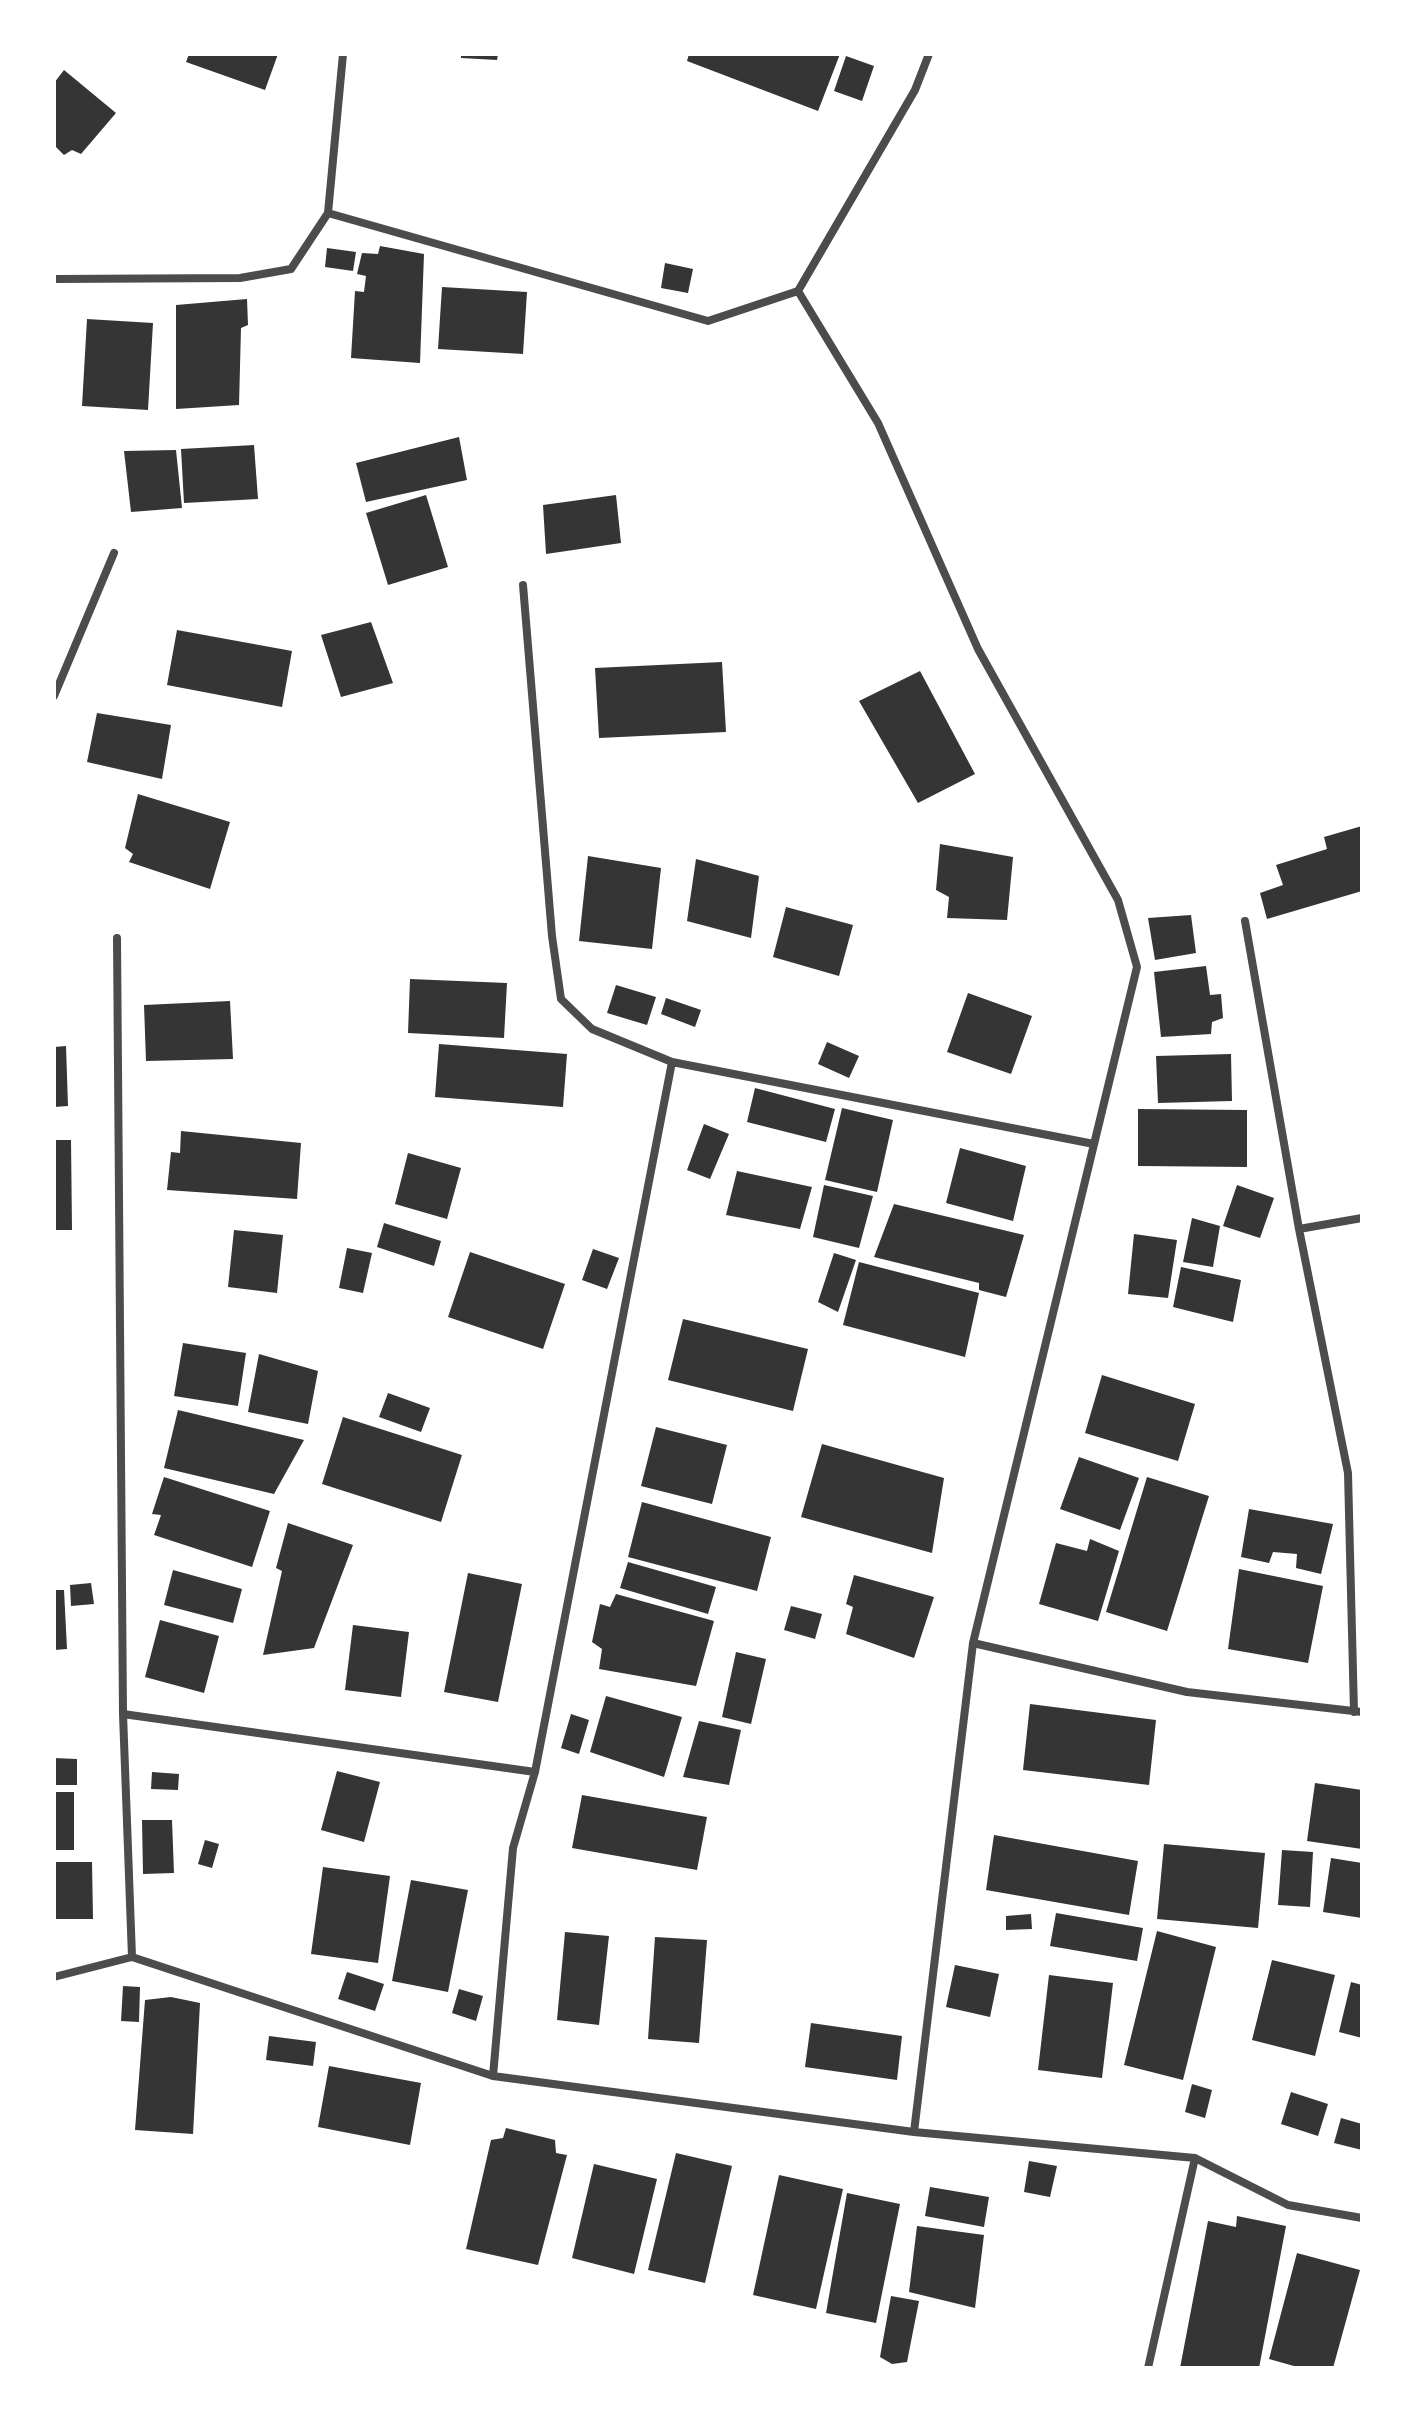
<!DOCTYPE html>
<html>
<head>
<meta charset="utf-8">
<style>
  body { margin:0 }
  #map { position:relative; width:1416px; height:2422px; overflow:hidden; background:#fff; font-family:"Space Grotesk",sans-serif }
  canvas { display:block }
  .frame { position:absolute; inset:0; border:56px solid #fff; pointer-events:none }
</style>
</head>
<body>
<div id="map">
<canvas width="1416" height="2422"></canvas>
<div class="frame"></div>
</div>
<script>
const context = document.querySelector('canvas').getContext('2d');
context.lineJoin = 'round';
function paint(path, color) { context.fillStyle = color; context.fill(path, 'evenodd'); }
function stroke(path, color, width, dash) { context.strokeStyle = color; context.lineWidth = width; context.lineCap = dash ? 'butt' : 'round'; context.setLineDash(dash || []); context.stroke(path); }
paint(new Path2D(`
  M 189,54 L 278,54 L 265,90 L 186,62 Z
  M 461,54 L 498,54 L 497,60 L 461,58 Z
  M 689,54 L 840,54 L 818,111 L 687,61 Z
  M 846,56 L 874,66 L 862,101 L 834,91 Z
  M 64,70 L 116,113 L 81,154 L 72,150 L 64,155 L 54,145 L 54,83 Z
  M 380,246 L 424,254 L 420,363 L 351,358 L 355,291 L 364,292 L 366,276 L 357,274 L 362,253 L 378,254 Z
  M 327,248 L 356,252 L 353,271 L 325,267 Z
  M 665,263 L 693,269 L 688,293 L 661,288 Z
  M 442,287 L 527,292 L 523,354 L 438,349 Z
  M 247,299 L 248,325 L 241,328 L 239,405 L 176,409 L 176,305 Z
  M 87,319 L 153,323 L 148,410 L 82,406 Z
  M 459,437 L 467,480 L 366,502 L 356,463 Z
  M 254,445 L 258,499 L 184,503 L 181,449 Z
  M 176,450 L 182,508 L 131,512 L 124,451 Z
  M 426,495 L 448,567 L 388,585 L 366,513 Z
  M 616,495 L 621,543 L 546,554 L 543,505 Z
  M 371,622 L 393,683 L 341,697 L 321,635 Z
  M 177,630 L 292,651 L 282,707 L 167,685 Z
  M 722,662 L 726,732 L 599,738 L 595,668 Z
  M 920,671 L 975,774 L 918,803 L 859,701 Z
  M 97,713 L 171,725 L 162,779 L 87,762 Z
  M 138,794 L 230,822 L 210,889 L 129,862 L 133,854 L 125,848 Z
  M 1362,826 L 1362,891 L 1267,919 L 1260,893 L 1283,885 L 1276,865 L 1327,849 L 1324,837 Z
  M 940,844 L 1013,857 L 1007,920 L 947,918 L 949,897 L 936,890 Z
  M 588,856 L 661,868 L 652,949 L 579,941 Z
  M 696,859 L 759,876 L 751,938 L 687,921 Z
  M 786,907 L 853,925 L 839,976 L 773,957 Z
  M 1191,915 L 1196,953 L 1155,960 L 1148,918 Z
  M 1206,966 L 1210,995 L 1221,994 L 1223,1018 L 1212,1022 L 1211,1034 L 1161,1037 L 1154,972 Z
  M 410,979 L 507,983 L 504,1038 L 408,1033 Z
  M 616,985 L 656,997 L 647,1025 L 607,1013 Z
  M 968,993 L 1032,1016 L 1011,1074 L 947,1052 Z
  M 666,998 L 701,1010 L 695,1027 L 661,1014 Z
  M 230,1001 L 233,1059 L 146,1061 L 144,1005 Z
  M 827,1042 L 859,1056 L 849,1078 L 818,1064 Z
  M 439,1044 L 567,1054 L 563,1107 L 435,1097 Z
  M 66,1046 L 68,1106 L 54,1107 L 54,1047 Z
  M 1231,1054 L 1232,1101 L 1158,1103 L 1156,1056 Z
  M 755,1088 L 835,1109 L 826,1142 L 747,1122 Z
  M 842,1108 L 893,1120 L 877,1192 L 825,1180 Z
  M 1138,1109 L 1247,1110 L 1247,1167 L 1138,1166 Z
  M 704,1124 L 729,1134 L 710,1179 L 687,1170 Z
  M 181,1131 L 301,1143 L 297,1199 L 167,1190 L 171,1152 L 180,1153 Z
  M 54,1140 L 71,1140 L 72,1230 L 54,1230 Z
  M 960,1148 L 1026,1166 L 1013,1221 L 946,1203 Z
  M 408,1153 L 461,1168 L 447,1219 L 395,1204 Z
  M 737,1171 L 812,1187 L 800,1229 L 726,1215 Z
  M 824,1185 L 873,1196 L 859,1248 L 813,1237 Z
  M 1237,1185 L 1274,1198 L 1260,1238 L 1223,1226 Z
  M 894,1204 L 1024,1235 L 1006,1297 L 979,1290 L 979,1283 L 874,1257 Z
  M 1192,1218 L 1220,1226 L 1213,1267 L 1183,1262 Z
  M 384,1223 L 441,1241 L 434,1266 L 377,1247 Z
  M 234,1230 L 283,1235 L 277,1293 L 228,1287 Z
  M 1134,1234 L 1177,1240 L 1168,1298 L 1128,1294 Z
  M 347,1248 L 372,1253 L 363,1293 L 339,1288 Z
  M 593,1249 L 619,1258 L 607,1289 L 582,1280 Z
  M 470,1252 L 565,1284 L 543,1349 L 448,1317 Z
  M 834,1253 L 856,1260 L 838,1312 L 818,1302 Z
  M 859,1262 L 979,1293 L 965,1357 L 843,1325 Z
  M 1181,1267 L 1241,1280 L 1233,1322 L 1173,1307 Z
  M 683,1319 L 808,1349 L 793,1411 L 668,1380 Z
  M 183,1343 L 246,1353 L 238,1406 L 174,1396 Z
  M 259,1354 L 318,1371 L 308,1424 L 248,1412 Z
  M 1102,1375 L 1195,1404 L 1178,1461 L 1085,1433 Z
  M 388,1393 L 430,1408 L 421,1432 L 379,1417 Z
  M 178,1410 L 304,1440 L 274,1494 L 164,1468 Z
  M 343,1417 L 462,1455 L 441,1522 L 322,1484 Z
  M 656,1427 L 727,1445 L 712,1504 L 641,1486 Z
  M 822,1444 L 944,1478 L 932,1553 L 801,1517 Z
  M 1079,1457 L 1139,1478 L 1120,1530 L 1060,1509 Z
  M 164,1477 L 270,1511 L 252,1567 L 154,1535 L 161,1515 L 152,1514 Z
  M 1147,1477 L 1209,1496 L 1167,1631 L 1106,1612 Z
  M 642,1502 L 771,1537 L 757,1591 L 628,1557 Z
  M 1249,1509 L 1333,1524 L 1321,1574 L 1296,1568 L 1297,1554 L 1273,1552 L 1269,1563 L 1241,1557 Z
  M 288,1523 L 353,1545 L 314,1648 L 263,1655 L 282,1571 L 276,1568 Z
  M 1090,1539 L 1119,1551 L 1098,1621 L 1039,1604 L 1056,1543 L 1087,1551 Z
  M 628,1562 L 716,1587 L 708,1614 L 620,1588 Z
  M 1239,1569 L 1323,1586 L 1308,1663 L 1228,1649 Z
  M 173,1570 L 242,1589 L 233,1623 L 164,1605 Z
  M 468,1573 L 522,1584 L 498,1702 L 444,1692 Z
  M 854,1575 L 934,1597 L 914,1658 L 846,1634 L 853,1607 L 846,1604 Z
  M 91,1583 L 94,1604 L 71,1606 L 70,1585 Z
  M 54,1590 L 64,1590 L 67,1649 L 54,1650 Z
  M 616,1594 L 714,1621 L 696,1686 L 599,1669 L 602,1649 L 592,1642 L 600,1604 L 610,1607 Z
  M 791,1606 L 822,1614 L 815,1639 L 784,1630 Z
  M 160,1620 L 219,1636 L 204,1693 L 145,1677 Z
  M 353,1625 L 409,1632 L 401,1697 L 345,1690 Z
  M 736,1652 L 766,1659 L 751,1724 L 722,1717 Z
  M 606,1696 L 682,1717 L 664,1777 L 590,1752 Z
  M 1030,1704 L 1156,1720 L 1149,1785 L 1023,1770 Z
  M 571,1714 L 589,1720 L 579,1754 L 561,1748 Z
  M 699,1721 L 741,1730 L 729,1785 L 683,1777 Z
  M 54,1758 L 77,1759 L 77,1785 L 54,1785 Z
  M 337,1771 L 380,1782 L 364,1842 L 321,1830 Z
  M 152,1772 L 179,1774 L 178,1790 L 151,1789 Z
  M 1315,1783 L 1362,1790 L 1362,1849 L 1307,1841 Z
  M 54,1792 L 74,1792 L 74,1850 L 54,1850 Z
  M 582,1795 L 707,1817 L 697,1870 L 572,1848 Z
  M 142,1820 L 172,1820 L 174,1873 L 143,1874 Z
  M 994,1835 L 1138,1861 L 1129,1915 L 986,1890 Z
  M 205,1840 L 219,1844 L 212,1868 L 198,1864 Z
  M 1164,1844 L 1265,1853 L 1258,1928 L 1157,1919 Z
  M 1282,1850 L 1313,1852 L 1310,1907 L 1278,1905 Z
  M 1331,1858 L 1362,1863 L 1362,1918 L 1323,1912 Z
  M 54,1862 L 92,1862 L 93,1919 L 54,1919 Z
  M 323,1867 L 390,1876 L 378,1963 L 311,1954 Z
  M 411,1880 L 468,1890 L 448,1992 L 392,1981 Z
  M 1056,1913 L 1143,1928 L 1137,1961 L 1050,1946 Z
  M 1031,1914 L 1032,1929 L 1006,1930 L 1006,1916 Z
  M 1157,1931 L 1216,1947 L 1183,2080 L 1124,2065 Z
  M 565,1932 L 609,1936 L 599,2025 L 557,2020 Z
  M 655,1937 L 707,1940 L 699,2043 L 648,2039 Z
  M 1272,1960 L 1335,1975 L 1315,2056 L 1252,2040 Z
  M 955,1965 L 999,1974 L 990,2017 L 946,2007 Z
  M 347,1972 L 384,1984 L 375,2011 L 338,1999 Z
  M 1049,1975 L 1113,1983 L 1102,2078 L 1038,2070 Z
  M 1351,1982 L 1362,1985 L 1362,2038 L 1339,2032 Z
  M 123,1986 L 140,1987 L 139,2022 L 121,2021 Z
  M 459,1989 L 483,1996 L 476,2021 L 452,2013 Z
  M 171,1997 L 200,2003 L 193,2134 L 135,2130 L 145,2000 Z
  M 811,2023 L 902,2036 L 897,2080 L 805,2067 Z
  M 269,2036 L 316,2042 L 313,2066 L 266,2060 Z
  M 329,2066 L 421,2083 L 410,2145 L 318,2127 Z
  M 1192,2084 L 1212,2090 L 1205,2118 L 1185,2112 Z
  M 1291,2092 L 1328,2104 L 1318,2136 L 1281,2124 Z
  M 1341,2118 L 1362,2124 L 1362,2150 L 1334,2143 Z
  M 506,2128 L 555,2140 L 556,2153 L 567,2155 L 538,2265 L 466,2249 L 491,2140 L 503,2138 Z
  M 676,2153 L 732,2166 L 705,2283 L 648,2270 Z
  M 1029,2161 L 1057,2166 L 1050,2197 L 1024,2192 Z
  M 594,2164 L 657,2179 L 634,2274 L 572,2258 Z
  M 779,2175 L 843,2189 L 816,2309 L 753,2295 Z
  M 930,2187 L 989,2197 L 984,2227 L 925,2216 Z
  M 847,2193 L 900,2204 L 876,2323 L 826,2313 Z
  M 1237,2216 L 1286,2226 L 1259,2368 L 1180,2368 L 1208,2221 L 1236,2227 Z
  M 917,2226 L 984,2235 L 975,2308 L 909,2292 Z
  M 1297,2253 L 1360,2270 L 1333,2368 L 1301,2368 L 1269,2359 Z
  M 891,2296 L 919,2301 L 907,2362 L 892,2364 L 880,2357 Z`), '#353535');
stroke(new Path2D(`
  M 328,213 L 708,321 L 798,291 L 915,90 L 929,54
  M 54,279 L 240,278 L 291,269 L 328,213 L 343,54
  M 798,291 L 878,423 L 978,649 L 1118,900 L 1137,967 L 973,1643 L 914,2132
  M 523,585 L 552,936 L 561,999 L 592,1029 L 672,1062 L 1094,1144
  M 54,696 L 114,553
  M 1245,921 L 1299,1229 L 1348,1473 L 1354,1712
  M 117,938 L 123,1714 L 132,1957
  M 1299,1229 L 1362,1218
  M 973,1643 L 1187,1692 L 1362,1712
  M 123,1714 L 535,1772
  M 54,1977 L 132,1957 L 493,2076 L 914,2132 L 1195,2158 L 1288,2205 L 1362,2218
  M 493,2076 L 513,1848 L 535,1772 L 672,1062
  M 1148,2368 L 1195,2158`), '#4c4c4c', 8);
</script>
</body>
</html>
